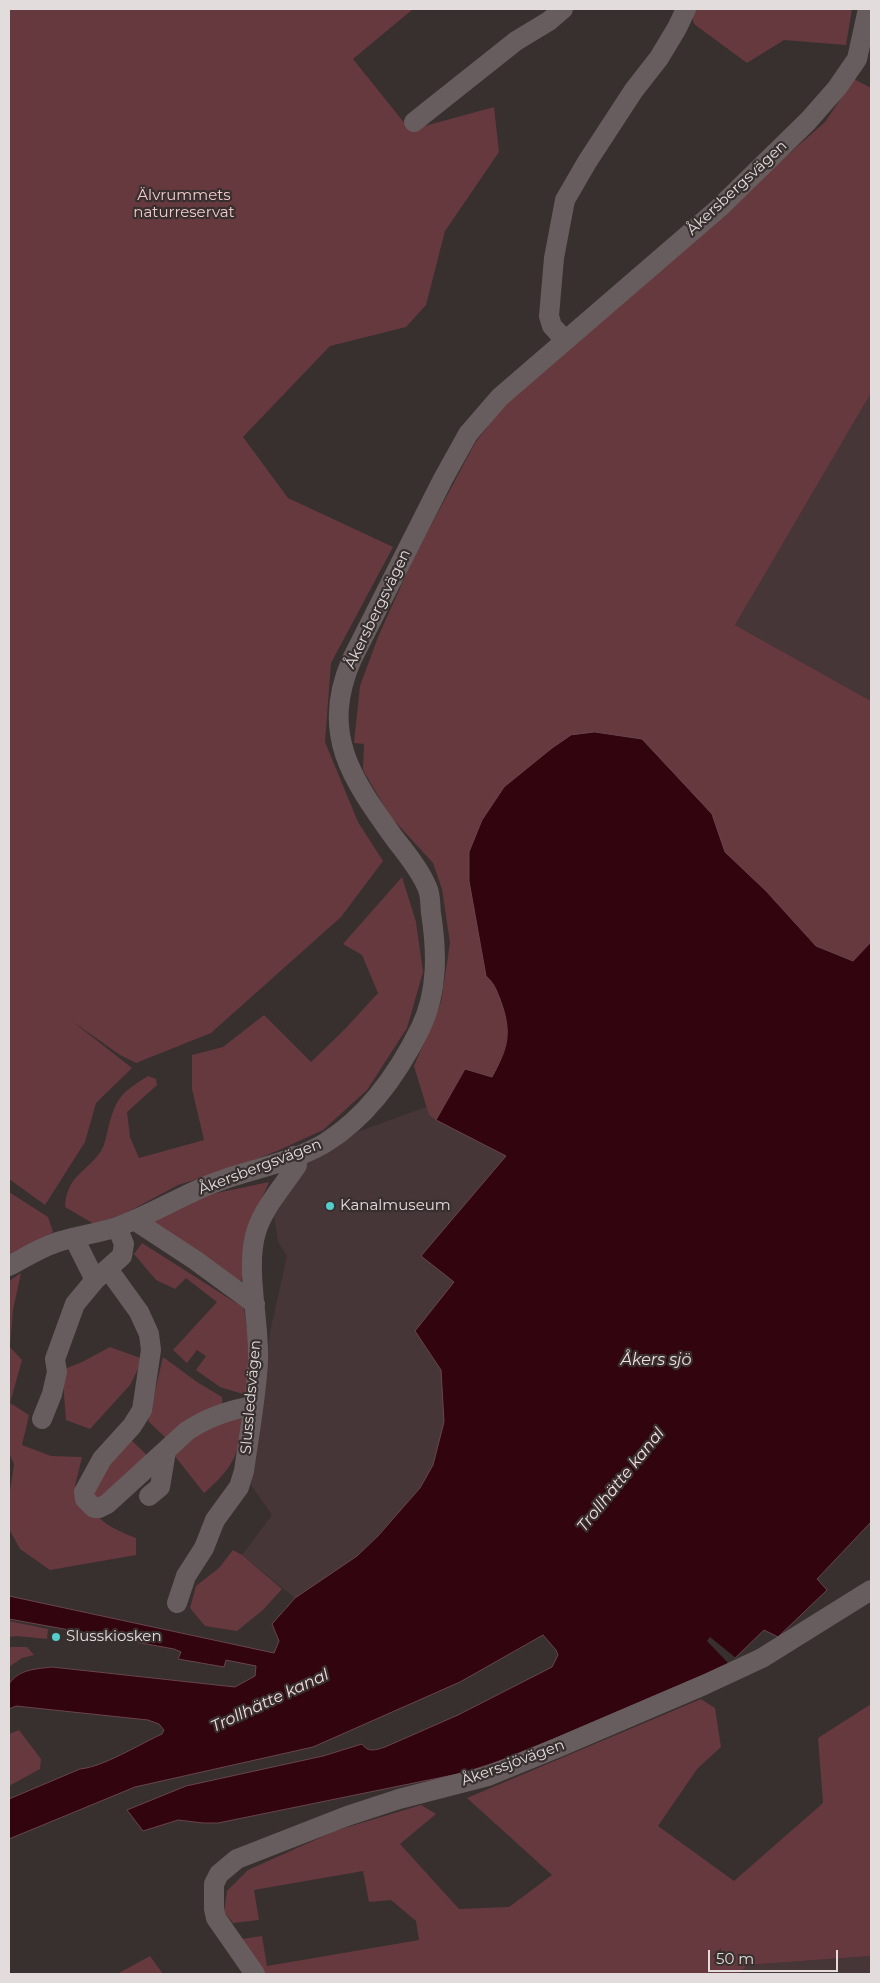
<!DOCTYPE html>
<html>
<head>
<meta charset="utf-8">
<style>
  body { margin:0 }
  #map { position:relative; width:880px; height:1983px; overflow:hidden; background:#382f2f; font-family:Montserrat,sans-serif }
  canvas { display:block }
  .frame { position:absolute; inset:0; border:10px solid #e2dcdc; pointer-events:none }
  .scale { position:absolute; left:708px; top:1950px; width:130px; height:22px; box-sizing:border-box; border:2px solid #e2dcdc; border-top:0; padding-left:6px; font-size:15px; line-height:18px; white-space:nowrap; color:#e2dcdc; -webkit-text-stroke:4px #382f2f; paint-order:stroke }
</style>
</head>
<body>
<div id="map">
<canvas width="880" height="1983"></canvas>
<div class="frame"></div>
<div class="scale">50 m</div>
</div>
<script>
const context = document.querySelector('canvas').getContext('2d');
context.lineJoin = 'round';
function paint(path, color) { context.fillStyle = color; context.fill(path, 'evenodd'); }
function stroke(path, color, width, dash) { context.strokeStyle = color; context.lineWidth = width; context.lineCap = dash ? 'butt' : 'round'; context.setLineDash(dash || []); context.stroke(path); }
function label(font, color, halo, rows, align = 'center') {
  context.font = font + ' Montserrat,sans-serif'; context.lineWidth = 4.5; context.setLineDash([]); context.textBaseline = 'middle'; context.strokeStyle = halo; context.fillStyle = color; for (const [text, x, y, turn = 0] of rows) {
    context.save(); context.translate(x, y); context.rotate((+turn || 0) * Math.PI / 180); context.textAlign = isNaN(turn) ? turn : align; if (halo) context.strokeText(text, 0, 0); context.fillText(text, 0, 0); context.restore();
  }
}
paint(new Path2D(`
  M 871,393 L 871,701 L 735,625 Z
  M 426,1107 L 429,1115 L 436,1120 L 506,1156 L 422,1255 L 454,1282 L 415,1331 L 441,1370 L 444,1422 L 433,1465 L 420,1488 L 377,1536 L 357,1556 L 295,1598 L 242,1555 L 272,1515 L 251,1485 L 270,1332 L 287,1256 L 278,1242 L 274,1217 L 306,1161 L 357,1132 Z
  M 871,1956 L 871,1974 L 739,1974 L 747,1965 Z`), '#473637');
paint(new Path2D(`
  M 9,9 L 413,9 L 353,59 L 410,130 L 494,107 L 499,152 L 445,231 L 426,305 L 406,327 L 330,346 L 243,437 L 288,498 L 393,547 L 331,663 L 325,742 L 358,822 L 383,861 L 341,917 L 211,1033 L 136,1063 L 120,1055 L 72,1021 L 132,1068 L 96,1103 L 85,1142 L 45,1205 L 9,1179 Z
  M 690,9 L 852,9 L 846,45 L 784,40 L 747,63 L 694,24 Z
  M 854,79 L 871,88 L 871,393 L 735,625 L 871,701 L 871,942 L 853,961 L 816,946 L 766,891 L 725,852 L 720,839 L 482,820 L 469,852 L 469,881 L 486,976 C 494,983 496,989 500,999 C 512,1032 508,1046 492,1077 L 465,1069 L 436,1120 L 429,1115 L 414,1066 L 441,1002 L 450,943 L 442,889 L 433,863 L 390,816 L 363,770 L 364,744 L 354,743 L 360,686 L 378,637 L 414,557 L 475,443 L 505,404 L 825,122 Z
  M 402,877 L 416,922 L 423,972 L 407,1028 L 367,1090 L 323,1130 L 277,1151 L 238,1166 L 178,1185 L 124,1214 L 94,1224 L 65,1207 C 67,1175 85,1174 101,1151 C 105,1145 106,1136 108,1129 C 116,1097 121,1093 148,1076 L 156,1079 L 157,1085 L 127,1112 L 130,1137 L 139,1158 L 204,1140 L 192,1089 L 192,1055 L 223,1047 L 264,1015 L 311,1062 L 345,1029 L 378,993 L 362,955 L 343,944 Z
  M 269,1182 L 246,1233 L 241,1286 L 147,1222 L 207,1195 Z
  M 9,1192 L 48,1217 L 53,1232 L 9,1257 Z
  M 142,1243 L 244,1308 L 250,1352 L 246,1395 L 220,1387 L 196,1370 L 206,1356 L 197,1350 L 187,1363 L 173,1350 L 217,1302 L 186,1278 L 175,1289 L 156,1280 L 134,1254 Z
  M 21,1273 L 13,1310 L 10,1347 L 22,1360 L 10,1403 L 29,1415 L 22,1445 L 51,1456 L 82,1457 L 75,1486 C 97,1518 100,1524 136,1538 L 136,1555 L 50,1570 L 20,1549 L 9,1529 L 9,1498 L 14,1464 L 9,1453 L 9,1281 Z
  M 110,1347 L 143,1359 L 130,1385 L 90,1429 L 66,1420 L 62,1370 L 82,1362 Z
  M 163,1357 L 197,1382 L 222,1397 L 222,1407 L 168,1440 L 148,1421 Z
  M 225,1419 L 245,1419 C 236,1457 235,1466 204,1493 L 174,1455 L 202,1426 Z
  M 131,1440 L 147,1455 L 98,1503 L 91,1492 L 96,1481 Z
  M 233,1550 L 242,1555 L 282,1589 L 263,1610 L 237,1631 L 205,1626 L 190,1608 L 196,1586 L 219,1568 Z
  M 9,1621 L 48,1629 L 47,1639 L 17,1636 L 9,1637 Z
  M 9,1647 L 27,1647 L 34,1655 L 22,1658 L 9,1667 Z
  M 701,1699 L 715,1708 L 721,1747 L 697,1769 L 658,1826 L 734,1881 L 823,1803 L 818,1738 L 871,1704 L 871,1956 L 747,1965 L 739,1974 L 261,1974 L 242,1939 L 262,1936 L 267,1966 L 419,1940 L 416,1921 L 391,1900 L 369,1902 L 363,1871 L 254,1890 L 259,1920 L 233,1923 L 224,1912 L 227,1891 L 248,1870 L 335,1831 L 421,1805 L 436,1814 L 400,1844 L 459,1909 L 509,1907 L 552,1875 L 467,1798 Z
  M 19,1730 L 41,1759 L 40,1769 L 9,1786 L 9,1734 Z
  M 150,1956 L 163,1974 L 117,1974 Z`), '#66393e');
const water = new Path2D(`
  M 595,732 L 642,739 L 712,814 L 725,852 L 766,891 L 816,946 L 853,961 L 871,942 L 871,1522 L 817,1579 L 827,1590 L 778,1637 L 764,1630 L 729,1664 L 512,1757 L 463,1773 L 218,1823 L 203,1823 L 178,1820 L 143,1831 L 127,1810 L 186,1786 L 323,1756 L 362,1744 C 368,1753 376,1750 385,1747 L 458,1715 L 552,1667 L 558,1655 L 556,1650 L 543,1635 L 460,1682 L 313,1747 L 135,1787 L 9,1839 L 9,1799 L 80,1769 C 103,1767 140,1744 162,1734 L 164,1730 L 159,1724 L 148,1720 L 16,1706 L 9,1709 L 9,1684 C 19,1669 36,1669 52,1667 L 235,1687 L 255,1676 L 256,1666 L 226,1660 L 224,1667 L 178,1659 L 181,1652 L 174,1649 L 9,1619 L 9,1596 L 274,1653 L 279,1641 L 272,1624 L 295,1598 L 357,1556 L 378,1536 L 420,1488 L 433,1465 L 444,1422 L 441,1370 L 415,1331 L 454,1282 L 421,1256 L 506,1156 L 436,1120 L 465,1069 L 492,1077 C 509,1046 512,1032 500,999 C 496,989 494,983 486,976 L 469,881 L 469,852 L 482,820 L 504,787 L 552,748 L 571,735 Z`);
paint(water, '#32040e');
stroke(water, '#67454c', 1);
paint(new Path2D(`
  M 710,1637 L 736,1658 L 729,1664 L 707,1641 Z`), '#382f2f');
stroke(new Path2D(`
  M 414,122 L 516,41 L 549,21 L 563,9
  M 565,340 L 552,326 L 549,316 L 554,258 L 565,200 L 587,162 L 634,90 L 659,58 L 677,28 L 686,9
  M 134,1220 L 195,1260 L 255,1304
  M 74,1238 L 95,1280
  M 9,1266 C 26,1257 43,1246 61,1241 C 80,1235 99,1233 117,1227 C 150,1215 179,1197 211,1184 C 248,1169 290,1164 325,1143 C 367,1117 399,1072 421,1027 C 438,991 437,952 431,913 C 430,905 431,895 427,887 C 420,870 406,853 395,839 C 352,779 319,734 352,659 L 443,479 L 468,434 L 500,397 L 719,208 L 808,121 L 837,88 L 857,59 L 868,9
  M 108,1269 L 139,1312 L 149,1334 L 151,1350 L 142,1410 L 132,1426 L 102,1459 L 84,1492 L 85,1499 L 94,1508 L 99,1508 L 107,1504 L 187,1431 C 208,1417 228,1410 253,1406
  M 42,1419 L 52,1394 L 57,1372 L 55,1359 L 75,1304 L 95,1280 L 122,1256 L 124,1244 L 117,1227
  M 149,1496 L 160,1487 L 166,1451
  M 177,1603 L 186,1576 L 204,1548 L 215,1520 L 239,1487 L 244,1471 C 249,1435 256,1398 258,1362 C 260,1320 244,1268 257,1229 C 265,1206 284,1185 297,1165 L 294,1156
  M 255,1974 L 216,1918 L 214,1909 L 214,1884 L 219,1874 L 237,1859 L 347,1816 L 399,1799 L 488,1776 L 559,1747 L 704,1685 L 762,1658 L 871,1590`), '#685d5e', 20);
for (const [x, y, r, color] of [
  [330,1206,5,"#53cdcb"],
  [56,1637,5,"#53cdcb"]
]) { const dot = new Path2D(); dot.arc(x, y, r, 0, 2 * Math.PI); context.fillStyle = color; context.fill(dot); stroke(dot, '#382f2f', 2); }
label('15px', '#e2dcdc', '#382f2f', [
  ["Åkersbergsvägen",737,188,-43],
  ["Åkersbergsvägen",378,609,-64],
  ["Åkersbergsvägen",260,1167,-21],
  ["Slussledsvägen",251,1397,-85],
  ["Åkerssjövägen",513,1763,-20]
]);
label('15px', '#f3c8cb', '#382f2f', [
  ["Älvrummets",184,196],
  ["naturreservat",184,213]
]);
label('15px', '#e2dcdc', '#382f2f', [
  ["Kanalmuseum",340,1206],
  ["Slusskiosken",66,1637]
], 'left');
label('italic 16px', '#f4dee0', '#382f2f', [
  ["Åkers sjö",656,1360],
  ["Trollhätte kanal",621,1480,-51],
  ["Trollhätte kanal",270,1701,-25]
]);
</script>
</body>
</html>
